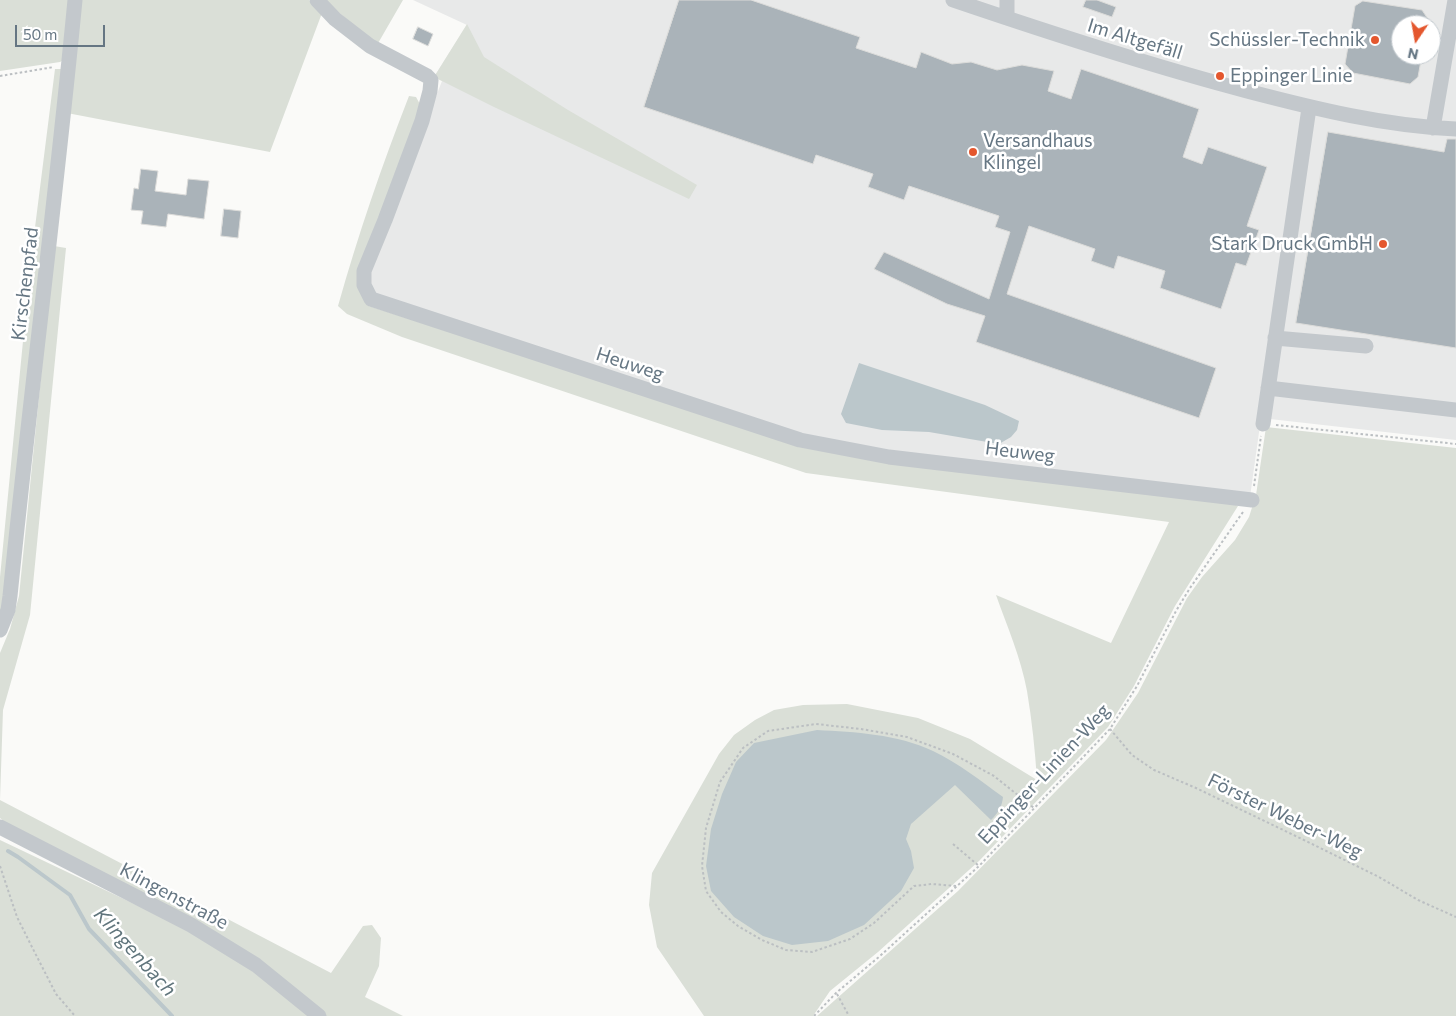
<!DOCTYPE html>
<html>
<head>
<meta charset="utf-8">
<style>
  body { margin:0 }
  #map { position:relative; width:1456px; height:1016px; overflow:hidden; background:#fafaf8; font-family:Commissioner,sans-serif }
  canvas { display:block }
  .north { position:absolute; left:1391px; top:15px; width:50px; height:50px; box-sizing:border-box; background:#fff; border:1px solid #c1c8cd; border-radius:50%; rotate:192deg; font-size:14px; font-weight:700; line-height:20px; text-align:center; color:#657683 }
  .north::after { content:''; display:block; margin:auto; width:18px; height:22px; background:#e4572e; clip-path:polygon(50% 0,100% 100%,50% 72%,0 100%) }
  .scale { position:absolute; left:15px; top:25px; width:90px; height:22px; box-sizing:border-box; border:2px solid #657683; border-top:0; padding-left:6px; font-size:15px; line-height:18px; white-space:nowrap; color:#657683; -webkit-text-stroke:4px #fff; paint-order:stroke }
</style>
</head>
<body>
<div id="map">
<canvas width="1456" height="1016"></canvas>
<div class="north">N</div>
<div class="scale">50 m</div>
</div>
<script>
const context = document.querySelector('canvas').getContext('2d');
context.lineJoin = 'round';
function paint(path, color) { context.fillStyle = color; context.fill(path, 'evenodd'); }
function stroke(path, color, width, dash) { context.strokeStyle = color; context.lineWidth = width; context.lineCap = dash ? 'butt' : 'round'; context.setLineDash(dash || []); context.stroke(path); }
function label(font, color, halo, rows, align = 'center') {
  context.font = font + ' Commissioner,sans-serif'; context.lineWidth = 5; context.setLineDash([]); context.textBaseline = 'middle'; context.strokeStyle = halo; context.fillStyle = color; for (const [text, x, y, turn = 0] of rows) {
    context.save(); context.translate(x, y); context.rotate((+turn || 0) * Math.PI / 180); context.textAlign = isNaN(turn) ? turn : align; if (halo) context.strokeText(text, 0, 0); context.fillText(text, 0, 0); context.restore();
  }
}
paint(new Path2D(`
  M 413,0 L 1456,0 L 1456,440 L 1261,418 L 1250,497 L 890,454 L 801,438 L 373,297 L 368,271 L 442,81 L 434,77 L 467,25 ZM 1401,25 L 1431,25 L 1431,55 L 1401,55 Z`), '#e8e9e9');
paint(new Path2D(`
  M 0,0 L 71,0 L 65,59 L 60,62 L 0,71 Z
  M 78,0 L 309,0 L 322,13 L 270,152 L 67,113 Z
  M 324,0 L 403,0 L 377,45 Z
  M 467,24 L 484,57 L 568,110 L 697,185 L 689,199 L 494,107 L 434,77 Z
  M 55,69 L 61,69 L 63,73 L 0,631 L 0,577 L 31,259 Z
  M 409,96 L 416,97 L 421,106 L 359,288 L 369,306 L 798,444 L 1231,503 L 1238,506 L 1175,606 L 1134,686 L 1108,727 L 979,861 L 878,952 L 830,991 L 813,1016 L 704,1016 L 657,947 L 649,905 L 652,873 L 719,754 L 734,735 L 755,720 L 774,710 L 803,705 L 847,704 L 918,718 L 970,739 L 1037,780 C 1035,750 1032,721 1027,691 C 1021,658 1007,626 996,595 L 1111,643 L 1169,522 L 806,473 L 402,337 L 347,314 L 338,306 C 358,235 382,165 409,96 Z
  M 54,246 L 66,248 L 30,615 L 3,710 L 0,800 L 331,973 L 363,926 L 372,925 L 381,938 L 379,966 L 365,997 L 403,1016 L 323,1016 L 259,962 L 15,831 L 0,818 L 0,653 L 10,629 L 19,596 Z
  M 1266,427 L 1456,448 L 1456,1016 L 817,1016 L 958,891 L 1106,740 L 1138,693 L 1187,598 L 1202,577 L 1235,540 L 1249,517 L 1256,495 Z
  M 0,840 L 189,930 L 250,965 L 311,1016 L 0,1016 Z`), '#dadfd7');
paint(new Path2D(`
  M 859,363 L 985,405 L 1019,421 L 1017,430 L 1011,437 L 999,444 L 929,432 L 882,430 L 846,423 L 841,414 Z
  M 817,730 C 855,732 897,734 933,751 C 958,763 981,781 1003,797 C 1002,807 998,813 991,820 L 955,785 L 911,824 L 906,839 L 911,851 L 914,868 L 901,891 L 864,925 L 828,941 L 792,945 L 763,936 L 734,917 L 711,891 L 706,866 L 711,829 L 722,794 L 736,762 L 754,743 Z`), '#bbc7cb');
stroke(new Path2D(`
  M 8,851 L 18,857 L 70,895 L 89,929 L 172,1016`), '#bbc7cb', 4);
const building = new Path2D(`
  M 679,0 L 751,0 L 860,37 L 856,48 L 916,68 L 921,52 L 952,64 L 971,62 L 997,70 L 1022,65 L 1054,71 L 1048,91 L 1071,99 L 1081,69 L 1199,109 L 1183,157 L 1202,164 L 1208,147 L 1267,167 L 1247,226 L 1259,230 L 1246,266 L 1236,263 L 1221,309 L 1160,288 L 1165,271 L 1118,256 L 1114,269 L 1091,261 L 1095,249 L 1029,226 L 1007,294 L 1216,368 L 1199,418 L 976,342 L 985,316 L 947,304 L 874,269 L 884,252 L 989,299 L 1010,232 L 995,227 L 999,216 L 909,186 L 904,200 L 868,187 L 873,174 L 816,155 L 813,164 L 644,107 Z
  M 1086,0 L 1097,0 L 1116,7 L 1112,17 L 1083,7 Z
  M 1363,1 L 1422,10 L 1428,19 L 1427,25 L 1401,25 L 1401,55 L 1422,55 L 1418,77 L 1410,84 L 1353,73 L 1345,64 L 1355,6 Z
  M 418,27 L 433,34 L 428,46 L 413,39 Z
  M 1328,132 L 1444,152 L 1447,139 L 1456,139 L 1456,348 L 1296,323 Z
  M 141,169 L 158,171 L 155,191 L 186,195 L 188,179 L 209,181 L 204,219 L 168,214 L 166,227 L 141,224 L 143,211 L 131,210 L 134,188 L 138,189 Z
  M 224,209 L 241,211 L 238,238 L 221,236 Z`);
paint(building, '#aab3b9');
stroke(building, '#dcdcda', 1);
stroke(new Path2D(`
  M 0,76 L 54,67
  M 1276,425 L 1456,444
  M 1254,486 L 1261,436
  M 1110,729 L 1132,755 L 1154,770 L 1196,788 L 1306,841 L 1379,877 L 1418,900 L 1456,917
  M 953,844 L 979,866
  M 0,866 L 17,917 L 33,949 L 56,994 L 75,1016
  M 956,886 L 932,884 L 914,886 L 874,923 L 850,939 L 812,952 L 786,950 L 762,940 L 738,926 L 721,912 L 706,891 L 702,866 L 706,828 L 720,782 L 743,748 L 768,731 L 816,724 L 861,729 L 907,737 L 953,754 L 994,776 L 1034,808
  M 837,994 L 849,1016
  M 814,1016 L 836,993 L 880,956 L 979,866 L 1110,729 L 1137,686 L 1176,611 L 1190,588 L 1243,512`), '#bbbfc2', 2, [2.5, 2.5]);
stroke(new Path2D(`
  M 317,0 L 335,19 L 370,46 L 427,76 L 431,80 L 430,91 L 422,121 L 385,220 L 364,271 L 364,285 L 371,299 L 800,440 L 889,457 L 1252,500
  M 953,0 C 1050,33 1148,65 1247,91 C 1316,109 1385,126 1456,129
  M 1007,18 L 1007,0
  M 1433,128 L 1455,0
  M 1275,338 L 1366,346
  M 1268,388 L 1456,410
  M 1263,424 L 1309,108
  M 0,630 L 8,610 L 10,596 C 30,397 56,199 75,0
  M 0,827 L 191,925 L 256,965 L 319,1016`), '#c3c8cc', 15);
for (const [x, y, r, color] of [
  [1375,40,5,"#e4572e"],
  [1220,76,5,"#e4572e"],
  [973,152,5,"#e4572e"],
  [1383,244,5,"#e4572e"]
]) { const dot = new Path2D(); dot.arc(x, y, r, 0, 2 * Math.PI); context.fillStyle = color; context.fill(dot); stroke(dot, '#fff', 2); }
label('19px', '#657683', '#fff', [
  ["Im Altgefäll",1135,39,17],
  ["Kirschenpfad",25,284,-83],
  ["Heuweg",630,364,18],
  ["Heuweg",1020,452,7],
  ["Eppinger-Linien-Weg",1044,774,-47],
  ["Förster Weber-Weg",1285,816,26],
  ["Klingenstraße",174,896,28]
]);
label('19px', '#657683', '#fff', [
  ["Schüssler-Technik",1365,40],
  ["Eppinger Linie",1230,76,"left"],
  ["Versandhaus",983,141,"left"],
  ["Klingel",983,163,"left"],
  ["Stark Druck GmbH",1373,244]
], 'right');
label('italic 20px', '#60757c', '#fff', [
  ["Klingenbach",135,952,48]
]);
</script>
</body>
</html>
